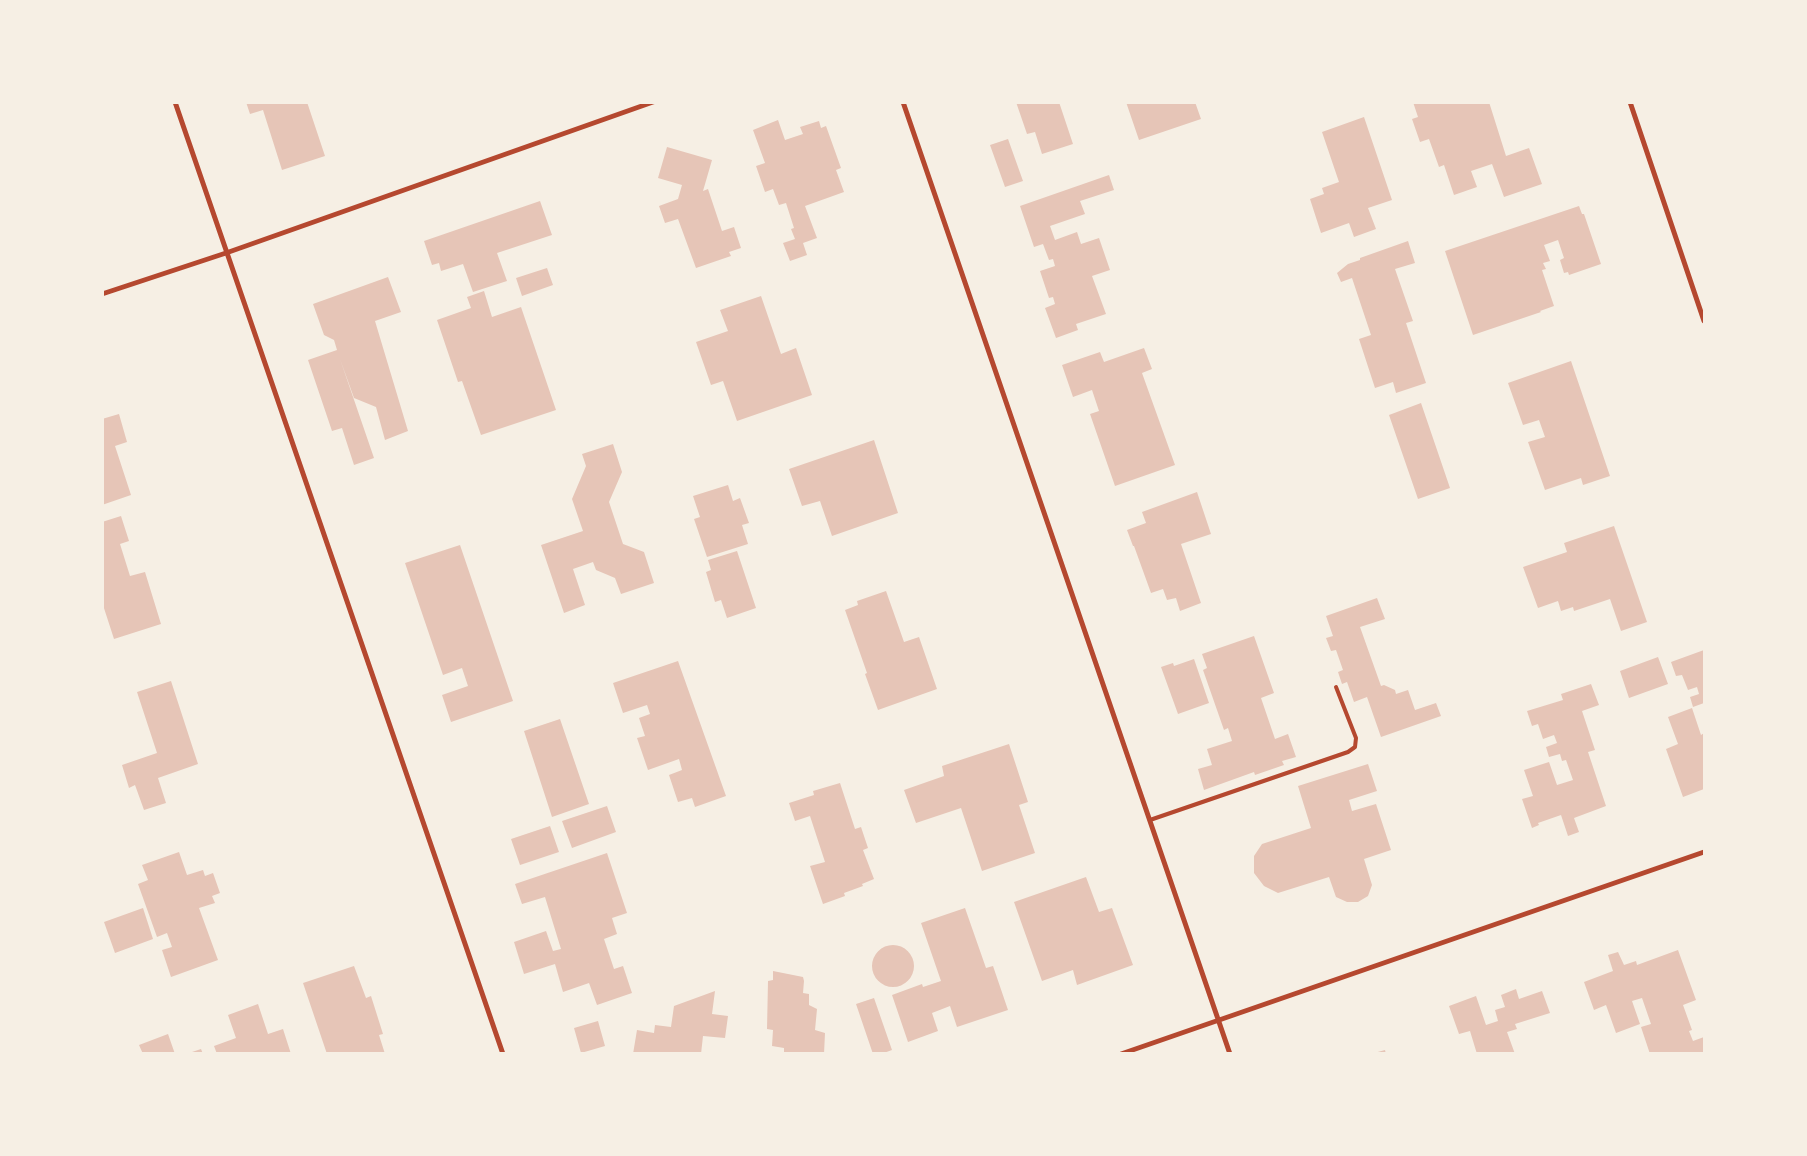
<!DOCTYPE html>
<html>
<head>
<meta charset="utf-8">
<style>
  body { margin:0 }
  #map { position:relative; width:1807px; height:1156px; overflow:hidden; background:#f6efe4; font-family:Montserrat,sans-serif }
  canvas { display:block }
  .frame { position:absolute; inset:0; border:104px solid #f6efe4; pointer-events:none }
</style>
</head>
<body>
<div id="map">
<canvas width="1807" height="1156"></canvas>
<div class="frame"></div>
</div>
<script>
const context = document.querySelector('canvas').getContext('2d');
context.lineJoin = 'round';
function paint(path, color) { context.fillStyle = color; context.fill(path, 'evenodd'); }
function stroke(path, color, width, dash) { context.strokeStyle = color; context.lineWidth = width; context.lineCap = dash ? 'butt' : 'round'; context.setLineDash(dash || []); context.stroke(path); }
paint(new Path2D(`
  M 246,102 L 307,102 L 325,156 L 282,170 L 263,110 L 250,114 Z
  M 1016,102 L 1059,102 L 1073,144 L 1042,154 L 1035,132 L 1027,134 Z
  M 1126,102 L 1195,102 L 1201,119 L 1139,140 Z
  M 1413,102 L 1489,102 L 1506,156 L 1529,148 L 1542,184 L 1504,197 L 1492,164 L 1471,171 L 1477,187 L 1454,195 L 1444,165 L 1439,167 L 1429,139 L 1420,142 L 1412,119 L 1418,117 Z
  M 1364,117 L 1392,200 L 1368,208 L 1376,229 L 1354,237 L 1349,223 L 1321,233 L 1310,199 L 1324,194 L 1322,188 L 1339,182 L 1322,132 Z
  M 778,120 L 785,140 L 803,134 L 800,127 L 819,121 L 821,128 L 826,126 L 841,168 L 836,170 L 844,192 L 805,206 L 817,238 L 803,243 L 807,255 L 790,261 L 783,243 L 795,239 L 791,229 L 794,228 L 786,203 L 779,205 L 773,189 L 765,192 L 756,166 L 765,163 L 753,130 Z
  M 1008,139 L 1023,181 L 1005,187 L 990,145 Z
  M 667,147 L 712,160 L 703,191 L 708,189 L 722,231 L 734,227 L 741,248 L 729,252 L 731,256 L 696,268 L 678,219 L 665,223 L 659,206 L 678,199 L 682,185 L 658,178 Z
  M 1109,175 L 1114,190 L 1080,201 L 1085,214 L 1050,226 L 1055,240 L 1077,232 L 1081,244 L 1099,238 L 1110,270 L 1092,276 L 1106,314 L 1076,324 L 1078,330 L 1056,338 L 1045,308 L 1055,304 L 1053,297 L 1049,298 L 1040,271 L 1055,266 L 1053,259 L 1049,260 L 1043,244 L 1034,247 L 1020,206 Z
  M 540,201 L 552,235 L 497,253 L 507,281 L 473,292 L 463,264 L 441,271 L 439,263 L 432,265 L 424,241 Z
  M 1579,206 L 1582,214 L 1584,214 L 1601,264 L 1569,275 L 1568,272 L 1564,273 L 1560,260 L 1564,258 L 1558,240 L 1544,245 L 1550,261 L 1543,263 L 1546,269 L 1542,270 L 1554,306 L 1540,311 L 1541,312 L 1473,335 L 1445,251 Z
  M 1408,241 L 1415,263 L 1395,269 L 1413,321 L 1406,323 L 1426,383 L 1396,393 L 1393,382 L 1375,388 L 1359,339 L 1371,335 L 1352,278 L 1341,282 L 1337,273 L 1348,264 L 1360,260 L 1360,258 Z
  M 547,268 L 553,285 L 522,296 L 516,278 Z
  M 388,277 L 401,312 L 375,321 L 408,431 L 385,440 L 376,407 L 354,398 L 340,359 L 374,458 L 354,465 L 342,428 L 332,431 L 308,360 L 337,350 L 334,340 L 324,335 L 313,304 Z
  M 484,291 L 492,317 L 521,307 L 556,410 L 481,435 L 462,381 L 458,382 L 437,320 L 471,308 L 467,297 Z
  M 761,296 L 781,354 L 796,348 L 812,395 L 737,421 L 723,381 L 711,385 L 696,342 L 728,331 L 720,310 Z
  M 1144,348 L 1152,369 L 1142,373 L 1175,465 L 1115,486 L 1090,414 L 1099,411 L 1092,390 L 1073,397 L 1062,365 L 1100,352 L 1104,362 Z
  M 1571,361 L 1610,476 L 1583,485 L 1581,478 L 1545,490 L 1528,442 L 1545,437 L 1539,420 L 1523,425 L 1508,383 Z
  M 1421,403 L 1450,488 L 1418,499 L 1389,415 Z
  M 119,414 L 127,442 L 115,446 L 131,495 L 102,505 L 102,419 Z
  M 874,440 L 898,513 L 832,536 L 820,501 L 802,506 L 789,469 Z
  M 613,444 L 622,472 L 609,502 L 623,544 L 644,552 L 654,583 L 621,594 L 615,578 L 596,570 L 593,562 L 573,569 L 585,605 L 564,613 L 541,545 L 583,531 L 572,499 L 586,466 L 582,454 Z
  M 728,485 L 733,501 L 740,498 L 749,523 L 742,525 L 748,544 L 707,557 L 694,519 L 700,517 L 693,496 Z
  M 1197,492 L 1211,534 L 1181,544 L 1201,603 L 1180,611 L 1176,598 L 1167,600 L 1163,589 L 1151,593 L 1134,546 L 1133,546 L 1127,530 L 1146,523 L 1142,512 Z
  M 121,516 L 129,541 L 120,544 L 130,576 L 145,572 L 161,624 L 114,639 L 102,602 L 102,522 Z
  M 1614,526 L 1647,622 L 1621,631 L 1610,599 L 1574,611 L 1573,607 L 1561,611 L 1558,601 L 1538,608 L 1523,567 L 1567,552 L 1564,543 Z
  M 460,545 L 513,701 L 451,722 L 442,695 L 468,686 L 462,668 L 443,675 L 405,563 Z
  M 737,551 L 756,608 L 727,618 L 721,600 L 715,602 L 706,572 L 711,570 L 708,560 Z
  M 886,591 L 904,642 L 919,637 L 937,689 L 878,710 L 865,674 L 867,673 L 845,610 L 858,605 L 857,601 Z
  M 1377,598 L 1385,619 L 1360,627 L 1381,686 L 1384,685 L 1395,690 L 1396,694 L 1408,690 L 1415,710 L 1436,703 L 1441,716 L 1381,737 L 1367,697 L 1354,702 L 1347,682 L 1342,684 L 1338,672 L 1343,670 L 1336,650 L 1331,651 L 1326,638 L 1333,636 L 1326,616 Z
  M 1254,636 L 1274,693 L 1261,698 L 1275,739 L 1288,734 L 1296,757 L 1282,761 L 1284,765 L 1255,775 L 1254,772 L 1204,790 L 1198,769 L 1212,765 L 1207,749 L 1232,741 L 1228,728 L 1224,730 L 1203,670 L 1207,668 L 1202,654 Z
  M 1704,650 L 1704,703 L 1693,707 L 1690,697 L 1699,694 L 1697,687 L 1688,690 L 1682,675 L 1676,676 L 1671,662 Z
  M 1658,657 L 1668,684 L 1629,698 L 1620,671 Z
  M 1194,659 L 1209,703 L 1178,714 L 1161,667 L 1173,663 L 1174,666 Z
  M 678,661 L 726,796 L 695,807 L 692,798 L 678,802 L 669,775 L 682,770 L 679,759 L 648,770 L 637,738 L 645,736 L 639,718 L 650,714 L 647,705 L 623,713 L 613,683 Z
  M 171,681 L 198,764 L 158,778 L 166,803 L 144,810 L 135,785 L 129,788 L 122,765 L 157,753 L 137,692 Z
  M 1591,684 L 1599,705 L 1582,711 L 1595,750 L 1588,752 L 1606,806 L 1574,818 L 1579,832 L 1568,836 L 1561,815 L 1538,823 L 1539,825 L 1532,828 L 1522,799 L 1533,796 L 1524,770 L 1549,762 L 1557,785 L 1573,780 L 1566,760 L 1562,761 L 1560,754 L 1549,757 L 1546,747 L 1557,743 L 1554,735 L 1543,739 L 1538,724 L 1532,726 L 1527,711 L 1563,700 L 1561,694 Z
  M 1692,708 L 1701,735 L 1704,733 L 1704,789 L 1683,797 L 1666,749 L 1678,744 L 1668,717 Z
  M 560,719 L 589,804 L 552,817 L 524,731 Z
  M 1009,744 L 1028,802 L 1019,805 L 1035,853 L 982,871 L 961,808 L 916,823 L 904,790 L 944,776 L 942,766 Z
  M 1368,764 L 1377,791 L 1349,800 L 1352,811 L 1376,804 L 1391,850 L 1364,859 L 1372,885 L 1368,896 L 1358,902 L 1347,902 L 1336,897 L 1329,877 L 1278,893 L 1264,886 L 1254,873 L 1254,856 L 1262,844 L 1311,828 L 1298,786 Z
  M 840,783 L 855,829 L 861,827 L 868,848 L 863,850 L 874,879 L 862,884 L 863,886 L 844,893 L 845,896 L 823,904 L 810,866 L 825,862 L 810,816 L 795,821 L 789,803 L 814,795 L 813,791 Z
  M 607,806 L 616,832 L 572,848 L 562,821 Z
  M 550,826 L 559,852 L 520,865 L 511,839 Z
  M 179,852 L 187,875 L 203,870 L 205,876 L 213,873 L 220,893 L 212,896 L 215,903 L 199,908 L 218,960 L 171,977 L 162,950 L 172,947 L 167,933 L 157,937 L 138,884 L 148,880 L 142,865 Z
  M 607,853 L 627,913 L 612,918 L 617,934 L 604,939 L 614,969 L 623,966 L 632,993 L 597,1005 L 589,983 L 563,992 L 555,964 L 524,974 L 514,942 L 546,931 L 553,951 L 561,949 L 545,897 L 522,904 L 515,884 Z
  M 1086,877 L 1099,912 L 1112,908 L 1133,965 L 1077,985 L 1073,970 L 1042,981 L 1014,902 Z
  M 143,908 L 153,939 L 115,953 L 104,922 Z
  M 965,908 L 986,968 L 993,966 L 1008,1010 L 957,1027 L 950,1006 L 932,1013 L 938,1031 L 908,1042 L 892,995 L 922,984 L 923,987 L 941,981 L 921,923 Z
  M872 966a21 21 0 1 1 42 0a21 21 0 1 1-42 0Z
  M 1678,950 L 1696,1000 L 1683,1005 L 1692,1030 L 1689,1031 L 1693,1041 L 1704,1037 L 1704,1054 L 1650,1054 L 1641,1027 L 1651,1024 L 1642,998 L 1632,1001 L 1640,1024 L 1616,1033 L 1606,1005 L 1594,1010 L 1584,982 L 1613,971 L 1608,955 L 1618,952 L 1624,965 L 1636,961 L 1637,965 Z
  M 354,966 L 366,998 L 371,996 L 383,1034 L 379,1035 L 385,1054 L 327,1054 L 303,983 Z
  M 773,971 L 803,977 L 804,981 L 803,993 L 809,994 L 809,1005 L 817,1009 L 815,1030 L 825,1033 L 824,1054 L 784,1054 L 784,1048 L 772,1046 L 773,1030 L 767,1029 L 768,981 L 773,980 Z
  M 1516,989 L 1519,999 L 1542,991 L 1550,1013 L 1515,1024 L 1517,1029 L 1507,1032 L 1515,1054 L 1477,1054 L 1470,1031 L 1459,1034 L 1449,1006 L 1476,996 L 1486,1025 L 1498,1021 L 1495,1010 L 1505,1007 L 1501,995 Z
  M 715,991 L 712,1014 L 728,1016 L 725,1038 L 703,1036 L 701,1054 L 633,1054 L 637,1030 L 654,1033 L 655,1025 L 671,1027 L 674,1006 Z
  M 874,998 L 892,1050 L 881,1054 L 873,1054 L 856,1004 Z
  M 258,1004 L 268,1034 L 283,1029 L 291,1054 L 217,1054 L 214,1046 L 236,1038 L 228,1015 Z
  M 598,1021 L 605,1046 L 581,1053 L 574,1028 Z
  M 168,1034 L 175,1054 L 143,1054 L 139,1045 Z
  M 201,1049 L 203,1054 L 189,1054 L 189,1053 Z
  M 1385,1050 L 1386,1054 L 1374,1054 L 1374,1053 Z`), '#e6c5b7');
stroke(new Path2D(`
  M 1150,820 L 1348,752 L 1355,747 L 1356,738 L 1336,687`), '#b5482f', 4);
stroke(new Path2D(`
  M 175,102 L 503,1054
  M 903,102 L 1230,1054
  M 1630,102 L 1704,321
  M 102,294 L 226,253 L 653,102
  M 1121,1054 L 1704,852`), '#b5482f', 5);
</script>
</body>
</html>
